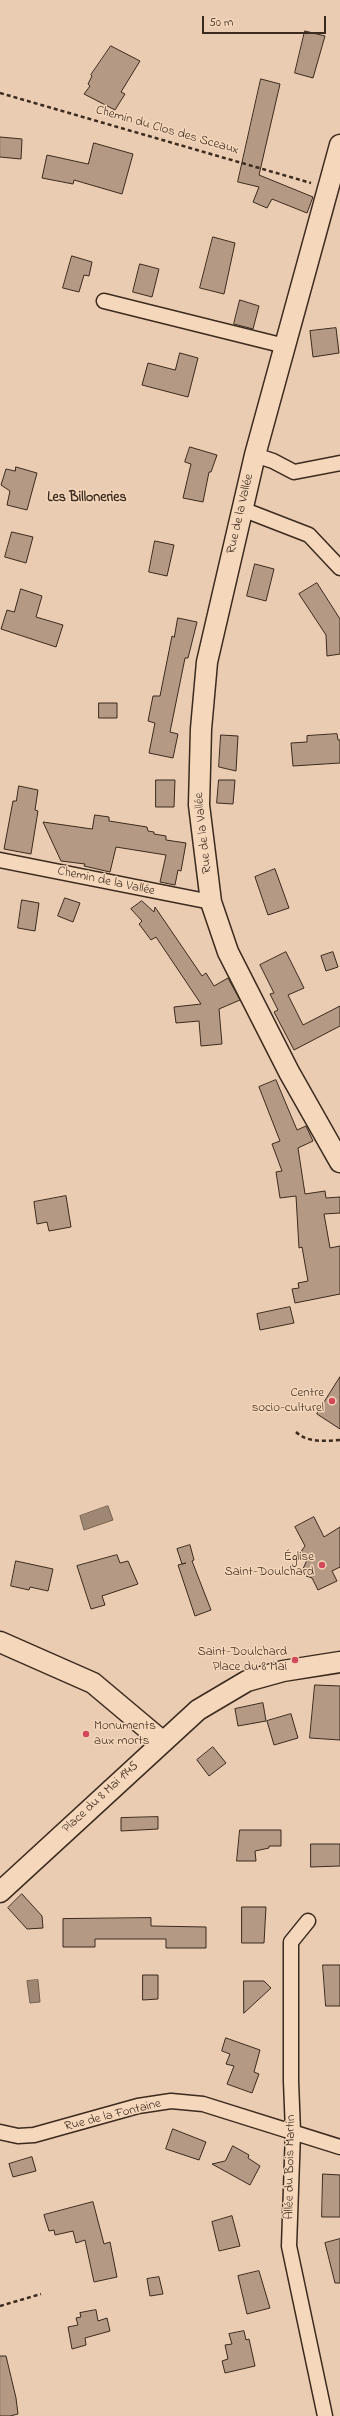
<!DOCTYPE html>
<html>
<head>
<meta charset="utf-8">
<style>
  body { margin:0 }
  #map { position:relative; width:340px; height:2416px; overflow:hidden; background:#eaccb2; font-family:"Indie Flower",sans-serif }
  canvas { display:block }
  .scale { position:absolute; left:202px; top:16px; width:124px; height:18px; box-sizing:border-box; border:2px solid #3b2a1e; border-top:0; padding-left:5px; font-size:12px; line-height:14px; white-space:nowrap; color:#3b2a1e; -webkit-text-stroke:3px #f5d7bb; paint-order:stroke }
</style>
</head>
<body>
<div id="map">
<canvas width="340" height="2416"></canvas>
<div class="scale">50 m</div>
</div>
<script>
const context = document.querySelector('canvas').getContext('2d');
context.lineJoin = 'round';
function paint(path, color) { context.fillStyle = color; context.fill(path, 'evenodd'); }
function stroke(path, color, width, dash) { context.strokeStyle = color; context.lineWidth = width; context.lineCap = dash ? 'butt' : 'round'; context.setLineDash(dash || []); context.stroke(path); }
function label(font, color, halo, rows, align = 'center') {
  context.font = font + ' "Indie Flower",sans-serif'; context.lineWidth = 3; context.setLineDash([]); context.textBaseline = 'middle'; context.strokeStyle = halo; context.fillStyle = color; for (const [text, x, y, turn = 0] of rows) {
    context.save(); context.translate(x, y); context.rotate((+turn || 0) * Math.PI / 180); context.textAlign = isNaN(turn) ? turn : align; if (halo) context.strokeText(text, 0, 0); context.fillText(text, 0, 0); context.restore();
  }
}
const water = new Path2D(`
  M 108,1506 L 113,1520 L 84,1530 L 80,1516 Z
  M 38,1980 L 40,2002 L 30,2003 L 27,1981 Z`);
paint(water, '#9f8873');
stroke(water, '#776251', 1);
const building = new Path2D(`
  M 305,31 L 325,36 L 313,78 L 295,73 Z
  M 111,46 L 140,61 L 121,92 L 125,94 L 115,110 L 84,94 L 90,86 L 88,84 L 92,76 L 91,75 Z
  M 261,79 L 280,84 L 259,175 L 313,197 L 307,213 L 272,199 L 267,208 L 253,202 L 259,187 L 238,182 Z
  M 0,137 L 22,139 L 21,159 L 0,157 Z
  M 94,143 L 133,154 L 122,194 L 74,180 L 73,184 L 42,178 L 47,155 L 88,164 Z
  M 213,237 L 235,243 L 224,294 L 200,288 Z
  M 72,256 L 92,262 L 89,276 L 84,275 L 79,292 L 63,288 Z
  M 140,264 L 159,269 L 152,297 L 133,292 Z
  M 240,300 L 259,306 L 253,329 L 234,324 Z
  M 336,328 L 339,353 L 313,357 L 310,331 Z
  M 180,353 L 198,358 L 188,397 L 142,385 L 148,363 L 175,370 Z
  M 190,447 L 217,455 L 211,472 L 209,472 L 203,502 L 183,498 L 191,464 L 185,462 Z
  M 16,467 L 37,473 L 27,510 L 7,505 L 10,491 L 1,485 L 6,469 L 15,471 Z
  M 12,532 L 33,537 L 26,563 L 5,557 Z
  M 155,541 L 174,545 L 167,576 L 149,572 Z
  M 255,564 L 274,569 L 266,601 L 247,596 Z
  M 317,583 L 340,619 L 340,654 L 327,656 L 326,635 L 299,594 Z
  M 21,589 L 42,596 L 36,617 L 63,625 L 56,647 L 1,629 L 7,610 L 14,612 Z
  M 178,618 L 197,622 L 188,658 L 185,658 L 170,732 L 178,734 L 173,758 L 149,753 L 155,723 L 148,721 L 153,696 L 160,696 L 172,636 L 174,637 Z
  M 99,703 L 117,703 L 117,718 L 99,718 Z
  M 337,734 L 338,740 L 340,740 L 340,763 L 293,766 L 291,743 L 307,742 L 307,736 Z
  M 221,735 L 238,736 L 236,771 L 219,767 Z
  M 156,780 L 175,780 L 174,807 L 156,807 Z
  M 219,780 L 235,780 L 233,804 L 217,803 Z
  M 19,786 L 38,790 L 35,810 L 38,811 L 31,854 L 4,849 L 13,801 L 16,801 Z
  M 95,815 L 109,817 L 109,821 L 147,827 L 148,831 L 154,832 L 154,834 L 166,836 L 166,840 L 186,843 L 181,871 L 178,870 L 175,885 L 160,882 L 166,855 L 116,847 L 110,872 L 84,866 L 85,864 L 61,861 L 43,822 L 92,829 Z
  M 275,869 L 289,908 L 268,915 L 255,877 Z
  M 65,898 L 80,903 L 73,922 L 58,916 Z
  M 22,900 L 39,903 L 35,931 L 18,928 Z
  M 142,901 L 154,912 L 155,907 L 202,976 L 206,973 L 214,986 L 228,978 L 240,1000 L 219,1009 L 222,1044 L 201,1046 L 199,1021 L 176,1023 L 174,1007 L 201,1004 L 156,937 L 151,940 L 139,924 L 142,921 L 131,909 Z
  M 286,952 L 304,988 L 288,995 L 303,1025 L 340,1006 L 340,1026 L 294,1050 L 274,1012 L 278,1010 L 270,994 L 274,993 L 260,965 Z
  M 333,952 L 338,967 L 326,971 L 321,956 Z
  M 276,1080 L 297,1130 L 306,1126 L 313,1141 L 298,1148 L 305,1194 L 325,1191 L 326,1198 L 340,1197 L 340,1213 L 324,1214 L 330,1248 L 340,1246 L 340,1294 L 295,1303 L 292,1289 L 299,1288 L 298,1283 L 308,1281 L 302,1247 L 299,1248 L 296,1196 L 280,1198 L 276,1172 L 282,1171 L 272,1144 L 280,1141 L 259,1087 Z
  M 66,1196 L 71,1227 L 49,1231 L 47,1222 L 37,1224 L 34,1202 Z
  M 290,1307 L 294,1323 L 260,1330 L 257,1314 Z
  M 340,1377 L 340,1429 L 317,1414 Z
  M 314,1517 L 324,1537 L 340,1527 L 340,1567 L 332,1571 L 337,1581 L 318,1590 L 312,1578 L 306,1576 L 302,1571 L 307,1560 L 300,1553 L 305,1546 L 295,1527 Z
  M 190,1545 L 194,1560 L 192,1561 L 211,1610 L 195,1616 L 178,1565 L 186,1563 L 182,1564 L 177,1549 Z
  M 117,1555 L 120,1563 L 128,1561 L 138,1584 L 102,1596 L 105,1605 L 91,1609 L 77,1566 Z
  M 16,1561 L 53,1569 L 48,1591 L 30,1587 L 29,1590 L 11,1586 Z
  M 315,1685 L 340,1686 L 340,1740 L 310,1738 Z
  M 263,1703 L 266,1721 L 238,1726 L 235,1709 Z
  M 291,1714 L 298,1738 L 274,1745 L 267,1721 Z
  M 213,1747 L 226,1763 L 209,1776 L 197,1760 Z
  M 158,1817 L 158,1829 L 121,1831 L 121,1818 Z
  M 240,1830 L 281,1830 L 281,1846 L 269,1846 L 269,1848 L 255,1851 L 256,1861 L 237,1861 Z
  M 311,1844 L 340,1844 L 340,1866 L 311,1867 Z
  M 22,1894 L 42,1916 L 43,1928 L 27,1929 L 8,1908 Z
  M 242,1907 L 266,1907 L 264,1943 L 242,1943 Z
  M 151,1918 L 151,1926 L 206,1927 L 206,1948 L 166,1948 L 166,1939 L 95,1939 L 95,1947 L 63,1947 L 63,1919 Z
  M 323,1965 L 340,1965 L 340,2006 L 326,2006 Z
  M 143,1975 L 158,1975 L 158,1999 L 143,2000 Z
  M 244,1981 L 264,1981 L 271,1988 L 244,2013 Z
  M 226,2038 L 260,2050 L 254,2072 L 259,2074 L 252,2093 L 227,2084 L 234,2066 L 226,2064 L 230,2054 L 222,2051 Z
  M 173,2129 L 206,2142 L 199,2160 L 166,2149 Z
  M 233,2146 L 249,2155 L 248,2158 L 260,2166 L 250,2185 L 212,2164 L 225,2161 Z
  M 32,2157 L 36,2171 L 13,2177 L 9,2164 Z
  M 323,2174 L 340,2175 L 340,2217 L 322,2217 Z
  M 93,2202 L 104,2244 L 110,2242 L 117,2277 L 94,2282 L 85,2240 L 76,2243 L 73,2231 L 55,2235 L 54,2230 L 49,2231 L 44,2215 Z
  M 232,2216 L 240,2246 L 219,2251 L 212,2222 Z
  M 340,2239 L 340,2283 L 335,2283 L 325,2243 Z
  M 259,2271 L 270,2308 L 247,2314 L 238,2276 Z
  M 159,2277 L 163,2294 L 150,2296 L 147,2279 Z
  M 96,2310 L 98,2321 L 107,2318 L 110,2331 L 85,2338 L 86,2345 L 72,2349 L 68,2327 L 78,2325 L 76,2318 L 81,2317 L 80,2313 Z
  M 244,2331 L 246,2340 L 249,2339 L 255,2366 L 225,2373 L 222,2361 L 228,2359 L 225,2345 L 232,2344 L 229,2334 Z
  M 0,2356 L 6,2356 L 16,2398 L 18,2414 L 10,2416 L 0,2416 Z`);
paint(building, '#b49a84');
stroke(building, '#3b2a1e', 1);
const street = new Path2D(`
  M 104,301 L 285,346
  M 255,455 L 273,461 L 294,472 L 340,463
  M 242,509 L 309,535 L 340,568
  M 0,860 L 211,902
  M 308,1921 L 291,1942 L 291,2081 L 293,2132 L 289,2246 L 325,2416
  M 0,2132 L 18,2136 L 34,2135 L 138,2106 L 171,2101 L 203,2104 L 340,2147`);
const secondary = new Path2D(`
  M 340,145 L 255,455 L 207,662 L 201,729 L 199,805 L 211,902 L 228,952 L 289,1072 L 340,1162
  M 0,1642 L 93,1683 L 162,1741
  M 0,1892 L 198,1710 L 247,1681 L 283,1671 L 340,1662`);
stroke(street, '#3b2a1e', 17);
stroke(secondary, '#3b2a1e', 23);
stroke(new Path2D(`
  M 0,93 L 311,183
  M 296,1432 C 308,1443 324,1441 340,1440
  M 0,2306 L 41,2294`), '#3b2a1e', 2.5, [4, 3]);
stroke(street, '#f5d7bb', 14);
stroke(secondary, '#f5d7bb', 20);
for (const [x, y, r, color] of [
  [332,1401,4,"#d1495b"],
  [322,1565,4,"#d1495b"],
  [295,1660,4,"#d1495b"],
  [86,1734,4,"#d1495b"]
]) { const dot = new Path2D(); dot.arc(x, y, r, 0, 2 * Math.PI); context.fillStyle = color; context.fill(dot); stroke(dot, '#f5d7bb', 1.5); }
label('13px', '#3b2a1e', '#f5d7bb', [
  ["Chemin du Clos des Sceaux",167,131,16],
  ["Rue de la Vallée",241,514,-77],
  ["Rue de la Vallée",204,833,-96],
  ["Chemin de la Vallée",106,882,12],
  ["Place du 8 Mai 1945",101,1798,-43],
  ["Rue de la Fontaine",113,2116,-14],
  ["Allée du Bois Martin",291,2167,-89]
]);
label('13px', '#3b2a1e', '#f5d7bb', [
  ["Centre",324,1394],
  ["socio-culturel",324,1409],
  ["Église",314,1558],
  ["Saint-Doulchard",314,1573],
  ["Saint-Doulchard",287,1653],
  ["Place du 8 Mai",287,1668],
  ["Monuments",94,1727,"left"],
  ["aux morts",94,1742,"left"]
], 'right');
label('bold 14px', '#3b2a1e', '#f5d7bb', [
  ["Les Billoneries",87,499]
]);
</script>
</body>
</html>
